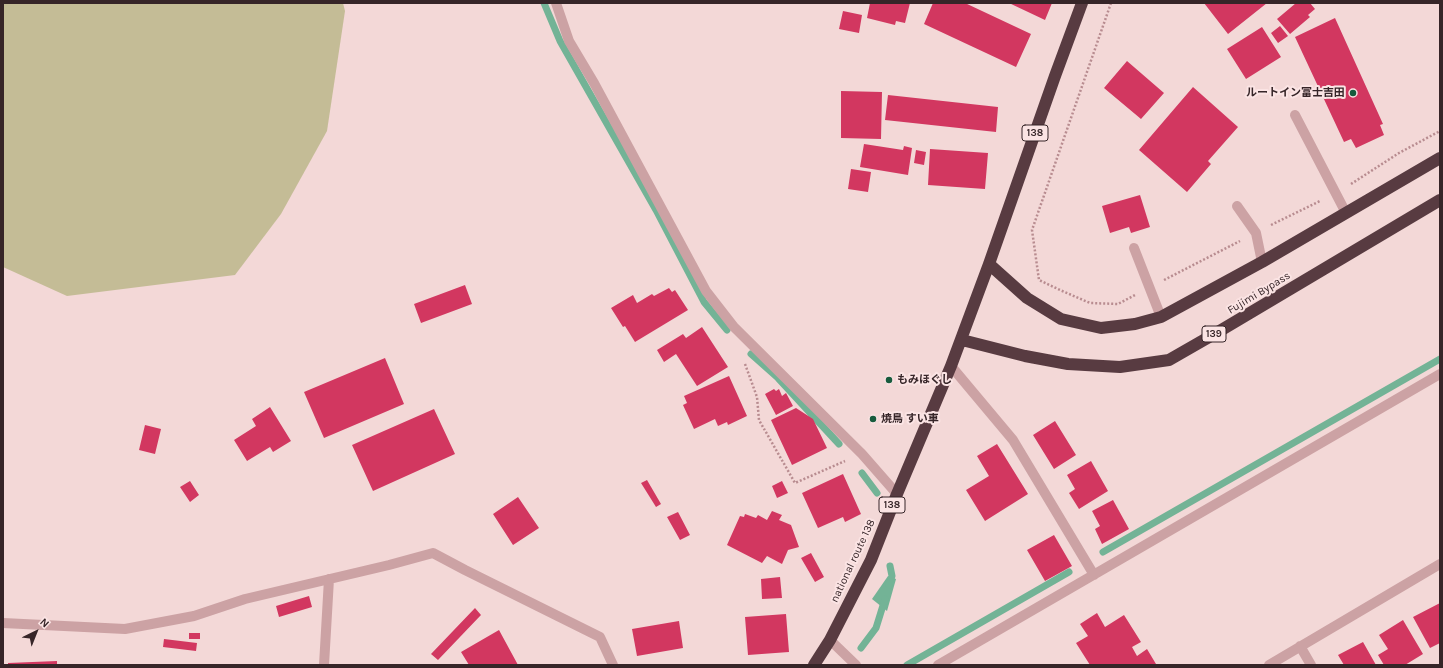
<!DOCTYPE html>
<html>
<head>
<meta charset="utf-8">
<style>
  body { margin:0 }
  #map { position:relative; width:1443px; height:668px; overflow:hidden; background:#f3d8d7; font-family:Karla,sans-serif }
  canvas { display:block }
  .frame { position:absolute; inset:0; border:4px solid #362528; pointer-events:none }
  .north { position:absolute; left:16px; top:612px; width:40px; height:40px; -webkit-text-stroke:3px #fbe4e4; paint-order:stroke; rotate:43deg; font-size:11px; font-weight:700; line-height:16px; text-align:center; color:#362528 }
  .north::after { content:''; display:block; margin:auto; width:14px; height:18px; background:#362528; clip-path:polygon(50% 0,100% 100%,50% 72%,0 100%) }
</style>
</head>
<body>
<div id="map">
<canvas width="1443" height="668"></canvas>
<div class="frame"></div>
<div class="north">N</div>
</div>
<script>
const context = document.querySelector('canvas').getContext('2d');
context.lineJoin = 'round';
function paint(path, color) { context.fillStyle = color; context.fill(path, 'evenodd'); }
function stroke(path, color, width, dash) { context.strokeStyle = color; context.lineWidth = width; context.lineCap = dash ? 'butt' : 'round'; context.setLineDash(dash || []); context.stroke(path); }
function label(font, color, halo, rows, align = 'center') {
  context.font = font + ' Karla,"Noto Sans JP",sans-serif'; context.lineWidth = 4; context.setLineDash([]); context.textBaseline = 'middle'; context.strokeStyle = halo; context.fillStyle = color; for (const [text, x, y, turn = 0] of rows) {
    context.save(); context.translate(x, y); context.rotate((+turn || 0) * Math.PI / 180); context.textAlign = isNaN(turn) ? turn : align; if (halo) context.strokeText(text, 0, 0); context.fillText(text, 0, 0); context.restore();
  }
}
paint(new Path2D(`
  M 3,3 L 343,3 L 345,11 L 327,131 L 281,214 L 235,275 L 67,296 L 3,267 Z`), '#c4bc96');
paint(new Path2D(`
  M 888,576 L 896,579 L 887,611 L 872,599 Z`), '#73b396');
stroke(new Path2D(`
  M 544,3 L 560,41 L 656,210 L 704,302 L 727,330
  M 751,354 L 778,378 L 839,444
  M 862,473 L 877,493
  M 1103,552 L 1440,359
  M 889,585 L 892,576 L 890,566
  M 861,648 L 876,628 L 885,599
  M 907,665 L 1069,572`), '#73b396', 7);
paint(new Path2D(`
  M 870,3 L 910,3 L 905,23 L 896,21 L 895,25 L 867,18 Z
  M 933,3 L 965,3 L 1031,34 L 1016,67 L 924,24 Z
  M 1009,3 L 1052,3 L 1045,20 Z
  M 1204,3 L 1267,3 L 1228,34 Z
  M 1296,3 L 1310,3 L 1315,9 L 1308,15 L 1310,17 L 1290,34 L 1277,19 Z
  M 843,11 L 862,15 L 859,33 L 839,29 Z
  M 1335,18 L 1383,124 L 1380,125 L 1384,135 L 1356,148 L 1351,139 L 1344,142 L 1295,37 Z
  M 1280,26 L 1288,36 L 1278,43 L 1271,33 Z
  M 1262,27 L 1281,57 L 1246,79 L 1227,49 Z
  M 1127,61 L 1164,93 L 1141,119 L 1104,88 Z
  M 1193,87 L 1238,127 L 1208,161 L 1211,164 L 1187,192 L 1139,150 Z
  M 841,91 L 882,92 L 881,139 L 841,138 Z
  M 888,95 L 998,107 L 996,132 L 885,120 Z
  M 864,144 L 903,150 L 904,146 L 912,148 L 908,175 L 860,167 Z
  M 930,149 L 988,153 L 985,189 L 928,185 Z
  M 916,150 L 926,152 L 924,165 L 914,163 Z
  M 851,169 L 871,172 L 868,192 L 848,189 Z
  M 1140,195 L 1150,227 L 1131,233 L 1129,227 L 1110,233 L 1102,206 Z
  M 465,285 L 472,304 L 421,323 L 414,304 Z
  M 669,288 L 672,292 L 675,290 L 688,310 L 635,342 L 625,326 L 623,327 L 611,308 L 633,295 L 637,303 L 652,294 L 654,296 Z
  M 702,327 L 728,367 L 697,386 L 676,354 L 664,362 L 657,350 L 683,334 L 686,338 Z
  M 385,358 L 404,404 L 324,438 L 304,392 Z
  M 729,376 L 747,416 L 728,425 L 727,422 L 718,426 L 715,419 L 694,429 L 683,405 L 687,403 L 684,396 Z
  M 774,389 L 776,391 L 779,389 L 782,396 L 786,393 L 793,406 L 776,415 L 765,394 Z
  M 270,407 L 291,441 L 273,452 L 270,447 L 247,461 L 234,440 L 256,426 L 252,419 Z
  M 796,408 L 813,419 L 827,448 L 792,465 L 771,420 Z
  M 434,409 L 455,454 L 373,491 L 352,445 Z
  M 1055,421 L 1076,455 L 1054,469 L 1033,435 Z
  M 145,425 L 161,429 L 155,454 L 139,450 Z
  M 997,444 L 1028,494 L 985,521 L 966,490 L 989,476 L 977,456 Z
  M 1091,461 L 1108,491 L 1079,509 L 1069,493 L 1075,489 L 1067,475 Z
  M 843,474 L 861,514 L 845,522 L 843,517 L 818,528 L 802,493 Z
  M 647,480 L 661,504 L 656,507 L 641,483 Z
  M 190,481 L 199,495 L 190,502 L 180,487 Z
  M 782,481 L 788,493 L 777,498 L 772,486 Z
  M 518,497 L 539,528 L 513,545 L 493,514 Z
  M 1113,500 L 1129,529 L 1102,544 L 1095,529 L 1100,526 L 1092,511 Z
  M 772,511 L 782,515 L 779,520 L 791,525 L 799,547 L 788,550 L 782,564 L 767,556 L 762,563 L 727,545 L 740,516 L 744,517 L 745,514 L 756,518 L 758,515 L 767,520 Z
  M 678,512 L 690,535 L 680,540 L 667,517 Z
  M 1054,535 L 1072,566 L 1045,581 L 1027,550 Z
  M 811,553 L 824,577 L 815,582 L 801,558 Z
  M 780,577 L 782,598 L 762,599 L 761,579 Z
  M 309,596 L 312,607 L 279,617 L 276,606 Z
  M 1440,603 L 1440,643 L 1430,648 L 1413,617 Z
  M 475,608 L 481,615 L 438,660 L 431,654 Z
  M 1097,613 L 1105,627 L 1124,615 L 1141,642 L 1132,647 L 1137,656 L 1147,649 L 1156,664 L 1154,665 L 1090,665 L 1076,643 L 1088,636 L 1080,624 Z
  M 786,614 L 789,652 L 748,655 L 745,617 Z
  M 1403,620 L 1423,654 L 1405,665 L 1384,665 L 1378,655 L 1388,649 L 1379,635 Z
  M 679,621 L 683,648 L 637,656 L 632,629 Z
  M 499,630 L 518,665 L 469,665 L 461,652 Z
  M 189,633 L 200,633 L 200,639 L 189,639 Z
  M 164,639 L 197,643 L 196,651 L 163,647 Z
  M 1363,642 L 1376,665 L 1344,665 L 1338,655 Z
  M 57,661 L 57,665 L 8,665 L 8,663 Z`), '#d23760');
stroke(new Path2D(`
  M 1111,3 L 1032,230 L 1039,280 L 1060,290 L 1090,303 L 1118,304 L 1135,295
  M 1351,184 L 1399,153 L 1440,131
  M 1271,225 L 1320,201
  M 1164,280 L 1240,241
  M 745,364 L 757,397 L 759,420 L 795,483 L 845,461`), '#b88c90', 2.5, [2, 2]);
stroke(new Path2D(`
  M 1295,115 L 1346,213
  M 1237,206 L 1256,233 L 1262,262
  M 1134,248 L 1161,317`), '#cca2a4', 10);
stroke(new Path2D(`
  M 556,3 L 569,41 L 594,83 L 706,291 L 734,327 L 862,454 L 897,494
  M 951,366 L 1013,440 L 1094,575
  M 3,623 L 125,629 L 194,616 L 245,599 L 389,565 L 433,553 L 465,570 L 600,637 L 613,665
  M 830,640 L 856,665
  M 1300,646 L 1311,665
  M 324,665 L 329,579
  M 938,665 L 1440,374
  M 1269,665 L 1440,564`), '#cca2a4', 10);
stroke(new Path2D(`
  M 989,264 L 1027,298 L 1061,319 L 1101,328 L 1135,324 L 1161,317 L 1262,262 L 1440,158
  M 962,340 L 1025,356 L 1068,364 L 1120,367 L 1169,360 L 1223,329 L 1440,200
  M 814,665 L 830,640 L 871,560 L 897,494 L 951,366 L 989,264 L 1055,76 L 1082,3`), '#583b41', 12);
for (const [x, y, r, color] of [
  [1353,93,4,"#175b3d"],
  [889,380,4,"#175b3d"],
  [873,419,4,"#175b3d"]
]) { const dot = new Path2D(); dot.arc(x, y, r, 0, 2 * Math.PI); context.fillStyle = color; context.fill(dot); stroke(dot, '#fbe4e4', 1.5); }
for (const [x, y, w] of [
  [1035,133,26],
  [1214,334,24],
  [892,505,26]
]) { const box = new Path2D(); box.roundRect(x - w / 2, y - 8, w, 16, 3); context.fillStyle = '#fbe4e4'; context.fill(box); stroke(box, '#362528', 1); }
label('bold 10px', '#362528', null, [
  ["138",1035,133],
  ["139",1214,334],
  ["138",892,505]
]);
label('bold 11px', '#362528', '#fbe4e4', [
  ["ルートイン富士吉田",1345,93,"right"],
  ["もみほぐし",897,380],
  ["焼鳥 すい車",881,419]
], 'left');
label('11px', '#362528', '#fbe4e4', [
  ["Fujimi Bypass",1259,293,-31],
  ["national route 138",853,561,-65]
]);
</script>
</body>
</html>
